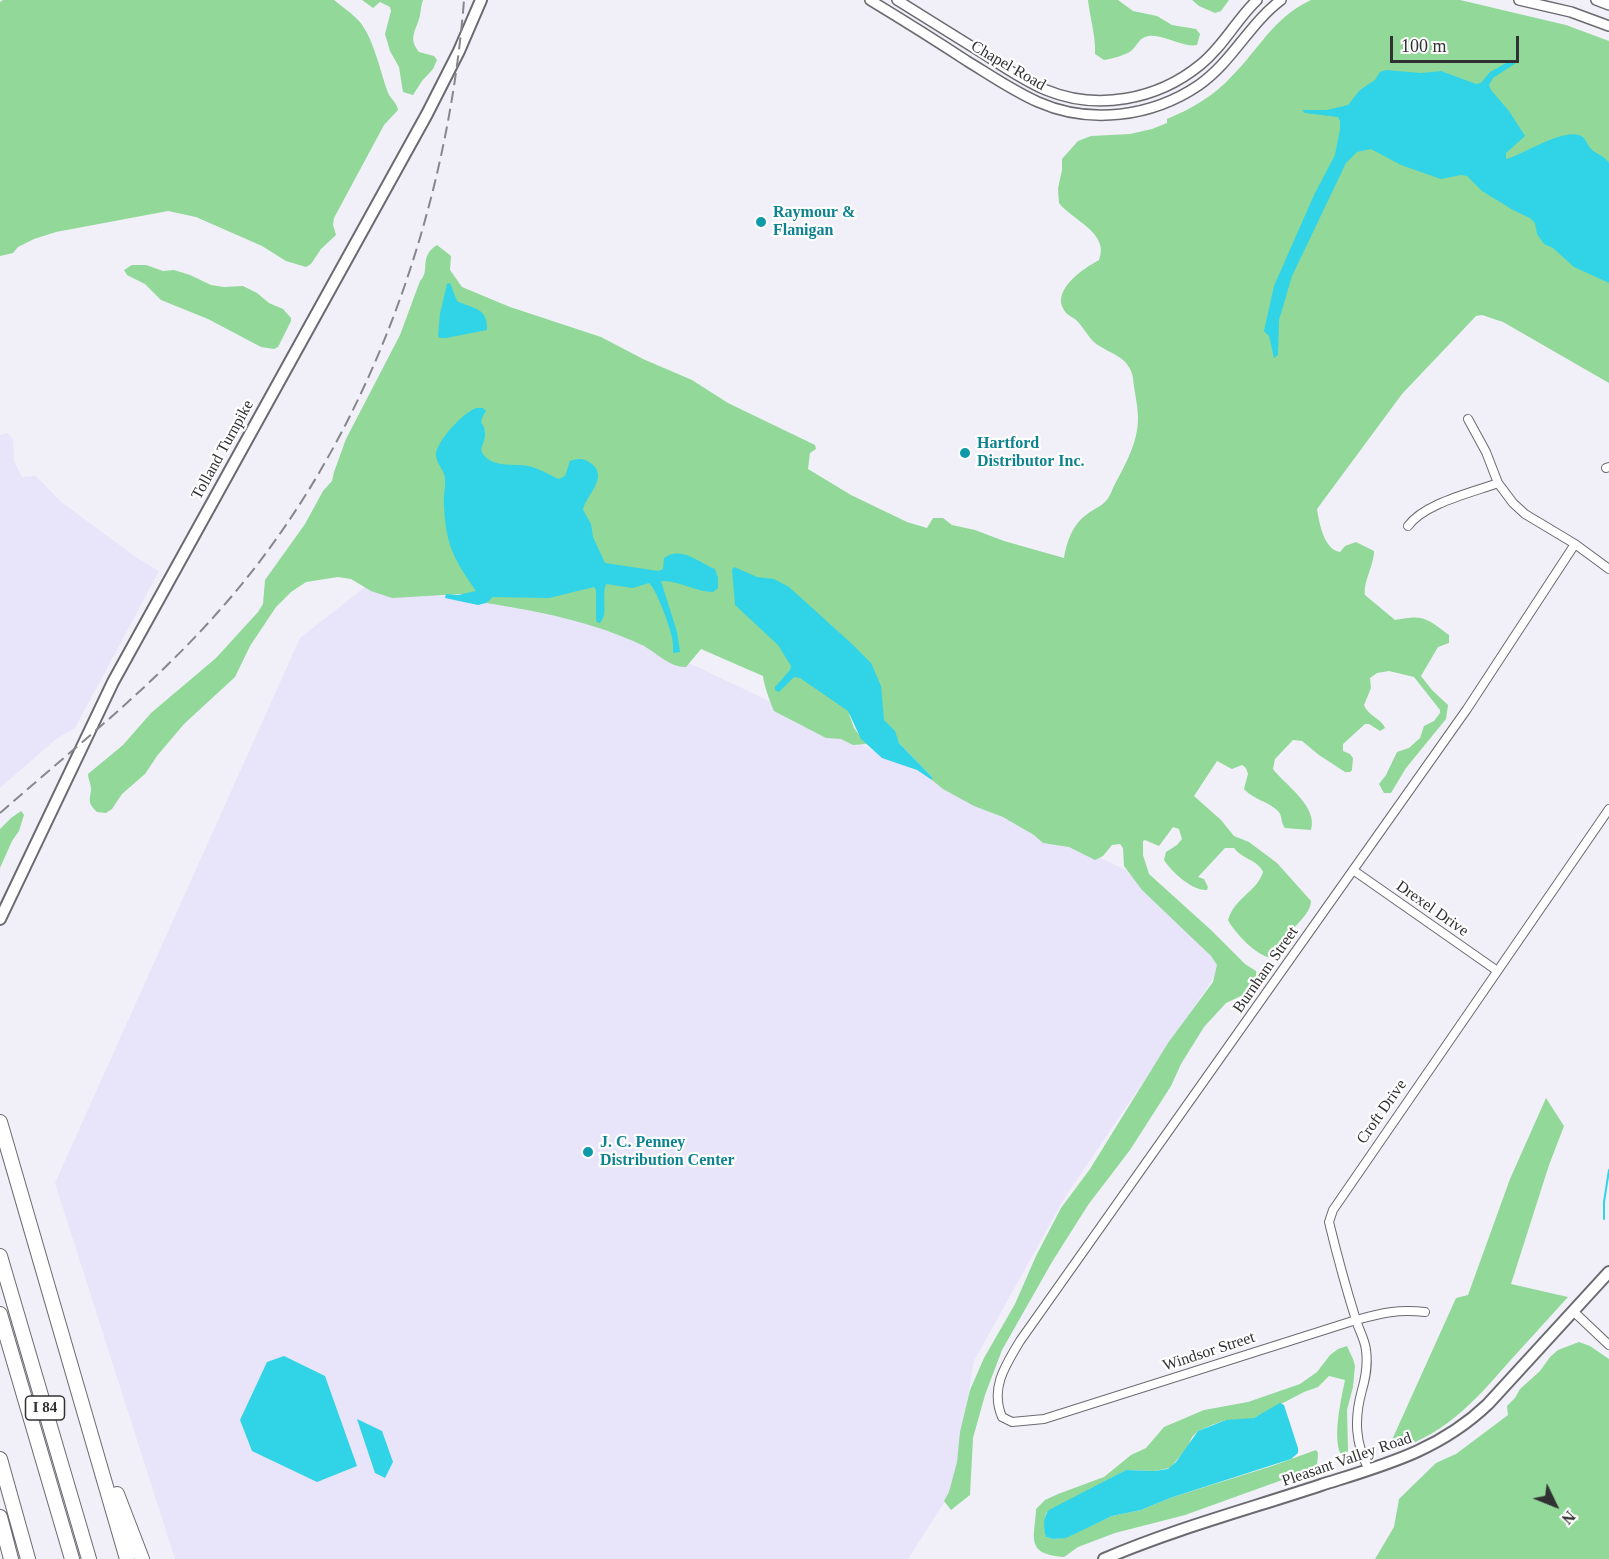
<!DOCTYPE html>
<html>
<head>
<meta charset="utf-8">
<style>
  body { margin:0 }
  #map { position:relative; width:1609px; height:1559px; overflow:hidden; background:#f1f0f8; font-family:Georgia,serif }
  canvas { display:block }
  .north { position:absolute; left:1525px; top:1475px; width:60px; height:60px; -webkit-text-stroke:4px #fefefe; paint-order:stroke; rotate:133deg; font-size:16px; font-weight:700; line-height:24px; text-align:center; color:#313134 }
  .north::after { content:''; display:block; margin:auto; width:21px; height:27px; background:#313134; clip-path:polygon(50% 0,100% 100%,50% 72%,0 100%) }
  .scale { position:absolute; left:1390px; top:36px; width:129px; height:27px; box-sizing:border-box; border:3px solid #313134; border-top:0; padding-left:8px; font-size:18px; line-height:21px; white-space:nowrap; color:#313134; -webkit-text-stroke:4px #fefefe; paint-order:stroke }
</style>
</head>
<body>
<div id="map">
<canvas width="1609" height="1559"></canvas>
<div class="north">N</div>
<div class="scale">100 m</div>
</div>
<script>
const context = document.querySelector('canvas').getContext('2d');
context.lineJoin = 'round';
function paint(path, color) { context.fillStyle = color; context.fill(path, 'evenodd'); }
function stroke(path, color, width, dash) { context.strokeStyle = color; context.lineWidth = width; context.lineCap = dash ? 'butt' : 'round'; context.setLineDash(dash || []); context.stroke(path); }
function label(font, color, halo, rows, align = 'center') {
  context.font = font + ' Georgia,serif'; context.lineWidth = 4.5; context.setLineDash([]); context.textBaseline = 'middle'; context.strokeStyle = halo; context.fillStyle = color; for (const [text, x, y, turn = 0] of rows) {
    context.save(); context.translate(x, y); context.rotate((+turn || 0) * Math.PI / 180); context.textAlign = isNaN(turn) ? turn : align; if (halo) context.strokeText(text, 0, 0); context.fillText(text, 0, 0); context.restore();
  }
}
paint(new Path2D(`
  M 7,433 L 13,439 L 14,461 L 22,477 L 36,476 L 60,501 L 137,558 L 159,571 L 75,728 L 56,739 L 0,788 L 0,435 Z
  M 365,587 L 579,611 L 1126,870 L 1221,967 L 1065,1197 L 974,1361 L 952,1490 L 908,1559 L 175,1559 L 55,1183 L 300,638 Z`), '#e8e4fa');
paint(new Path2D(`
  M 3,0 L 334,0 C 341,6 349,11 356,18 C 372,32 380,70 387,90 C 389,98 397,102 398,110 L 384,125 L 334,218 L 333,225 L 336,235 L 321,249 L 311,264 L 306,267 L 286,261 L 262,246 L 196,217 L 168,211 L 56,232 L 34,239 L 18,247 L 13,253 L 0,256 L 0,2 Z
  M 362,0 L 423,0 C 421,5 421,10 420,15 C 417,30 407,37 419,52 L 434,56 L 437,60 L 433,69 L 422,81 L 413,95 L 403,92 L 399,67 L 390,51 L 385,34 L 391,11 L 390,7 L 380,2 L 373,8 Z
  M 1088,0 L 1118,0 L 1133,11 L 1157,16 L 1172,25 L 1196,29 L 1200,34 L 1197,45 C 1183,48 1163,34 1149,36 C 1139,37 1138,45 1131,51 C 1126,55 1111,59 1104,60 L 1095,54 C 1096,37 1090,18 1088,0 Z
  M 1192,0 L 1229,0 L 1221,11 L 1215,13 L 1199,6 Z
  M 1311,0 L 1460,0 L 1566,25 L 1609,41 L 1609,383 L 1503,322 L 1482,315 L 1476,316 L 1402,394 L 1317,509 C 1319,522 1324,550 1340,552 L 1345,546 L 1356,542 L 1374,551 C 1374,565 1363,582 1365,595 L 1395,620 C 1423,614 1427,618 1449,635 L 1449,643 L 1438,647 L 1421,676 L 1432,690 L 1448,705 L 1446,719 L 1406,768 L 1391,793 L 1384,793 L 1379,784 L 1386,775 L 1397,752 L 1409,748 L 1420,738 L 1424,726 L 1434,721 L 1440,713 L 1440,710 L 1414,677 L 1389,671 L 1377,673 L 1370,678 L 1371,688 L 1364,705 C 1368,716 1381,718 1385,728 L 1380,731 L 1369,724 L 1365,724 L 1343,744 L 1343,751 L 1350,754 L 1353,758 L 1352,770 L 1350,772 L 1345,772 L 1319,755 L 1302,741 L 1293,740 L 1275,759 L 1273,769 C 1286,786 1318,806 1311,830 L 1285,828 C 1280,822 1283,816 1278,811 C 1268,801 1254,800 1244,789 L 1248,774 L 1246,768 L 1242,765 L 1232,769 L 1217,761 L 1194,796 L 1221,820 L 1234,836 L 1249,842 L 1277,863 L 1311,901 C 1311,911 1301,920 1294,928 C 1288,936 1285,949 1276,956 C 1264,965 1233,931 1228,920 C 1235,897 1256,893 1263,872 C 1258,860 1242,859 1234,848 L 1225,848 L 1198,877 L 1204,879 L 1208,887 L 1207,890 C 1192,891 1172,872 1164,860 L 1166,852 L 1177,845 L 1182,839 L 1179,829 L 1173,827 L 1159,846 L 1145,840 L 1143,841 L 1143,855 L 1149,874 L 1211,930 L 1245,964 L 1256,971 L 1257,977 L 1243,995 L 1226,1003 L 1204,1027 L 1181,1064 L 1171,1086 L 1130,1150 L 1088,1205 L 1052,1262 L 1002,1350 L 985,1395 L 973,1438 L 970,1495 L 951,1510 L 944,1501 L 949,1492 L 957,1462 L 960,1432 L 970,1390 L 984,1358 L 1015,1304 L 1036,1256 L 1061,1208 L 1090,1169 L 1168,1043 L 1213,982 L 1217,965 L 1211,956 L 1142,890 L 1124,866 L 1123,848 L 1120,844 L 1112,845 L 1103,856 L 1095,860 L 1069,847 L 1043,843 L 1034,835 L 1003,817 L 974,806 L 943,789 L 932,780 L 932,777 L 899,743 L 897,739 L 849,714 L 854,728 L 866,744 L 853,745 L 841,739 L 826,738 L 774,711 C 770,702 764,685 763,676 L 701,649 L 686,667 C 670,668 656,652 642,645 C 593,622 539,611 486,603 L 489,599 L 461,594 L 392,598 L 371,591 L 351,579 L 338,577 L 306,582 L 291,592 L 276,607 L 250,646 L 235,677 L 184,724 L 157,756 L 145,774 L 122,794 L 112,809 L 106,813 L 97,812 C 87,802 90,801 91,789 C 91,784 88,779 88,774 L 123,745 L 151,713 L 216,658 L 258,612 L 263,604 L 265,580 L 305,524 L 323,491 L 332,481 L 334,472 L 346,439 L 400,335 L 420,281 C 431,270 418,257 437,245 L 451,256 L 450,270 L 462,287 L 510,307 L 601,337 L 643,359 L 692,380 L 728,403 L 815,445 L 816,449 L 810,453 L 808,469 L 851,495 L 907,522 L 927,528 L 933,518 L 943,518 L 952,525 L 975,530 L 1004,541 L 1064,558 C 1066,543 1073,524 1086,515 C 1092,510 1100,507 1105,502 C 1110,497 1111,492 1114,486 C 1125,465 1138,443 1138,418 C 1138,405 1134,391 1133,378 C 1130,357 1110,354 1095,343 C 1088,337 1084,328 1078,322 C 1074,317 1067,316 1064,310 C 1051,290 1084,268 1099,260 C 1110,233 1072,220 1059,203 L 1058,188 L 1062,170 L 1062,159 L 1078,141 L 1091,136 L 1130,134 L 1152,129 L 1167,123 L 1167,119 C 1191,109 1214,96 1232,76 C 1260,48 1273,18 1311,0 Z
  M 132,265 L 146,265 L 163,271 L 174,270 L 190,275 L 211,285 L 224,287 L 243,286 L 257,293 L 269,303 L 283,309 L 291,318 L 291,321 L 278,347 L 274,349 L 261,347 L 208,319 L 161,300 L 145,284 L 127,275 L 124,270 Z
  M 21,811 L 24,815 L 19,831 L 12,841 L 0,868 L 0,829 L 11,818 Z
  M 1546,1098 L 1564,1126 L 1549,1165 L 1511,1284 L 1568,1297 C 1548,1319 1528,1341 1508,1363 C 1474,1402 1440,1440 1387,1451 L 1456,1298 L 1468,1295 L 1510,1179 Z
  M 1579,1342 L 1590,1346 L 1609,1359 L 1609,1559 L 1375,1559 L 1394,1527 L 1399,1499 L 1436,1463 L 1456,1454 L 1508,1415 L 1507,1406 L 1515,1398 L 1520,1389 L 1540,1371 L 1550,1357 L 1558,1350 Z
  M 1347,1346 L 1353,1359 L 1355,1366 L 1353,1387 L 1347,1410 L 1348,1451 L 1346,1455 L 1340,1453 C 1333,1434 1341,1400 1345,1380 L 1329,1376 L 1318,1387 L 1304,1392 L 1254,1418 L 1249,1420 L 1226,1420 L 1212,1425 L 1198,1431 L 1192,1437 L 1187,1448 L 1170,1468 L 1154,1471 L 1126,1470 L 1046,1513 L 1044,1528 L 1046,1537 L 1053,1539 L 1066,1537 L 1112,1516 L 1141,1510 L 1170,1498 L 1272,1466 L 1316,1450 L 1318,1453 L 1317,1466 L 1310,1473 L 1296,1475 L 1185,1515 L 1115,1533 L 1078,1547 L 1064,1557 C 1024,1554 1035,1537 1036,1509 L 1045,1500 L 1058,1494 L 1104,1477 L 1131,1455 L 1146,1448 L 1164,1427 L 1204,1410 L 1248,1402 L 1300,1384 L 1317,1372 L 1330,1355 L 1338,1349 Z`), '#91d899');
paint(new Path2D(`
  M 1508,62 L 1516,63 L 1493,78 L 1489,85 L 1491,90 L 1509,111 L 1525,136 L 1506,153 L 1506,159 C 1523,155 1567,125 1583,137 C 1586,140 1588,146 1591,149 C 1597,155 1604,155 1609,163 L 1609,283 L 1574,267 L 1553,248 L 1544,244 L 1537,234 L 1535,223 L 1530,218 L 1513,210 L 1482,191 L 1467,176 L 1461,175 L 1441,179 L 1401,165 L 1371,149 L 1357,152 L 1346,163 L 1292,276 L 1279,320 L 1278,355 L 1274,358 L 1269,336 L 1264,331 L 1274,286 L 1314,195 L 1335,155 L 1340,129 L 1340,121 L 1338,117 L 1305,113 L 1302,110 L 1327,110 L 1348,105 L 1360,90 L 1375,80 L 1380,72 L 1386,70 L 1421,73 L 1441,71 L 1476,84 L 1481,83 L 1490,72 Z
  M 450,283 L 457,301 C 473,309 488,307 487,330 L 446,338 L 440,338 L 438,336 L 440,314 L 447,284 Z
  M 476,408 L 483,408 L 486,411 C 476,427 485,420 485,434 C 485,440 482,445 481,450 C 488,469 513,463 528,466 C 539,468 549,475 559,479 L 565,476 L 570,461 C 579,458 584,458 592,464 C 609,478 585,496 583,510 L 591,524 L 593,537 L 605,563 L 658,571 L 663,569 L 664,558 C 681,545 700,563 715,569 L 718,578 L 718,588 L 713,592 C 695,592 679,580 661,581 L 677,632 L 680,652 L 673,653 C 673,649 673,646 673,643 C 672,631 657,590 649,583 L 633,588 L 606,584 C 601,596 609,613 600,623 L 597,622 L 596,619 L 596,590 L 594,587 L 549,598 L 493,597 L 486,603 L 478,605 L 445,598 L 446,594 L 458,595 L 476,591 C 454,559 446,546 444,506 C 443,496 446,487 445,478 C 444,470 437,464 436,456 C 435,442 464,412 476,408 Z
  M 734,567 L 757,577 L 774,579 L 789,587 L 852,644 L 871,663 L 881,686 L 884,720 L 895,731 L 899,743 L 932,777 L 932,780 L 917,770 L 882,758 L 861,739 L 848,711 L 800,678 L 794,677 L 779,692 L 775,690 L 775,687 L 790,670 L 791,666 L 778,645 L 735,605 L 732,570 Z
  M 284,1356 L 325,1376 L 357,1466 L 317,1482 L 252,1451 L 240,1420 L 267,1362 Z
  M 1280,1403 L 1284,1405 L 1298,1448 L 1298,1453 L 1291,1459 L 1170,1498 L 1141,1510 L 1112,1516 L 1066,1538 L 1053,1539 L 1046,1537 C 1043,1529 1043,1516 1049,1510 L 1126,1470 L 1154,1471 L 1168,1469 L 1176,1462 L 1198,1431 L 1226,1420 L 1254,1418 Z
  M 357,1419 L 382,1431 L 393,1462 L 385,1478 L 375,1473 Z`), '#31d3e7');
stroke(new Path2D(`
  M 1604,1219 L 1604,1202 L 1609,1170`), '#31d3e7', 2);
const minor = new Path2D(`
  M 1468,419 L 1486,452 L 1498,483 L 1513,503 L 1525,514 L 1575,544 L 1609,569
  M 1606,468 L 1609,467
  M 1408,526 C 1425,503 1471,493 1498,483
  M 1353,870 L 1496,970
  M 1573,1311 L 1609,1345
  M 1425,1312 C 1398,1309 1382,1313 1356,1320 L 1044,1419 L 1012,1422 L 1002,1417 C 990,1388 1005,1366 1020,1341 L 1467,709 L 1575,544
  M 1369,1470 C 1355,1443 1354,1419 1362,1390 C 1366,1376 1368,1365 1366,1350 C 1365,1340 1359,1330 1356,1320 C 1346,1288 1337,1255 1329,1222 L 1333,1210 L 1609,809`);
const tertiary = new Path2D(`
  M 870,0 C 903,20 935,40 967,61 C 990,75 1013,91 1038,102 C 1090,125 1152,117 1199,85 C 1232,62 1249,24 1281,0
  M 897,0 C 924,17 952,34 979,51 C 1000,64 1022,80 1046,90 C 1097,111 1157,100 1200,65 C 1223,47 1236,20 1257,0
  M 1519,0 L 1571,12 L 1609,26
  M 1596,0 L 1609,5`);
const secondary = new Path2D(`
  M 0,919 L 113,682 L 427,114 L 459,51 L 481,0
  M 1104,1559 C 1174,1529 1249,1509 1321,1485 C 1384,1465 1439,1451 1488,1404 L 1609,1272`);
const motorway = new Path2D(`
  M 0,1122 L 127,1559
  M 0,1256 L 89,1559
  M 0,1314 L 72,1559
  M 0,1459 L 28,1559
  M 117,1494 L 142,1559
  M 0,1517 L 11,1559`);
stroke(minor, '#6b6a71', 10);
stroke(tertiary, '#6b6a71', 12);
stroke(secondary, '#6b6a71', 14);
stroke(motorway, '#6b6a71', 16);
stroke(minor, '#fff', 8);
stroke(tertiary, '#fff', 9);
stroke(secondary, '#fff', 10);
stroke(motorway, '#fff', 14);
stroke(new Path2D(`
  M 0,813 C 74,748 153,686 218,612 C 365,448 447,218 464,0`), '#86868b', 2, [12, 6]);
for (const [x, y, r, color] of [
  [761,222,6,"#0f9aa8"],
  [965,453,6,"#0f9aa8"],
  [588,1152,6,"#0f9aa8"]
]) { const dot = new Path2D(); dot.arc(x, y, r, 0, 2 * Math.PI); context.fillStyle = color; context.fill(dot); stroke(dot, '#fefefe', 2); }
for (const [x, y, w] of [
  [45,1408,39]
]) { const box = new Path2D(); box.roundRect(x - w / 2, y - 12, w, 24, 4.5); context.fillStyle = '#fefefe'; context.fill(box); stroke(box, '#313134', 1.5); }
label('bold 15px', '#313134', null, [
  ["I 84",45,1408]
]);
label('16px', '#313134', '#fefefe', [
  ["Chapel Road",1008,66,30],
  ["Tolland Turnpike",223,450,-61],
  ["Drexel Drive",1432,909,35],
  ["Burnham Street",1266,970,-55],
  ["Croft Drive",1382,1112,-55],
  ["Windsor Street",1209,1352,-18],
  ["Pleasant Valley Road",1347,1460,-19]
]);
label('bold 16px', '#0d838f', '#fefefe', [
  ["Raymour &",773,213],
  ["Flanigan",773,231],
  ["Hartford",977,444],
  ["Distributor Inc.",977,462],
  ["J. C. Penney",600,1143],
  ["Distribution Center",600,1161]
], 'left');
</script>
</body>
</html>
